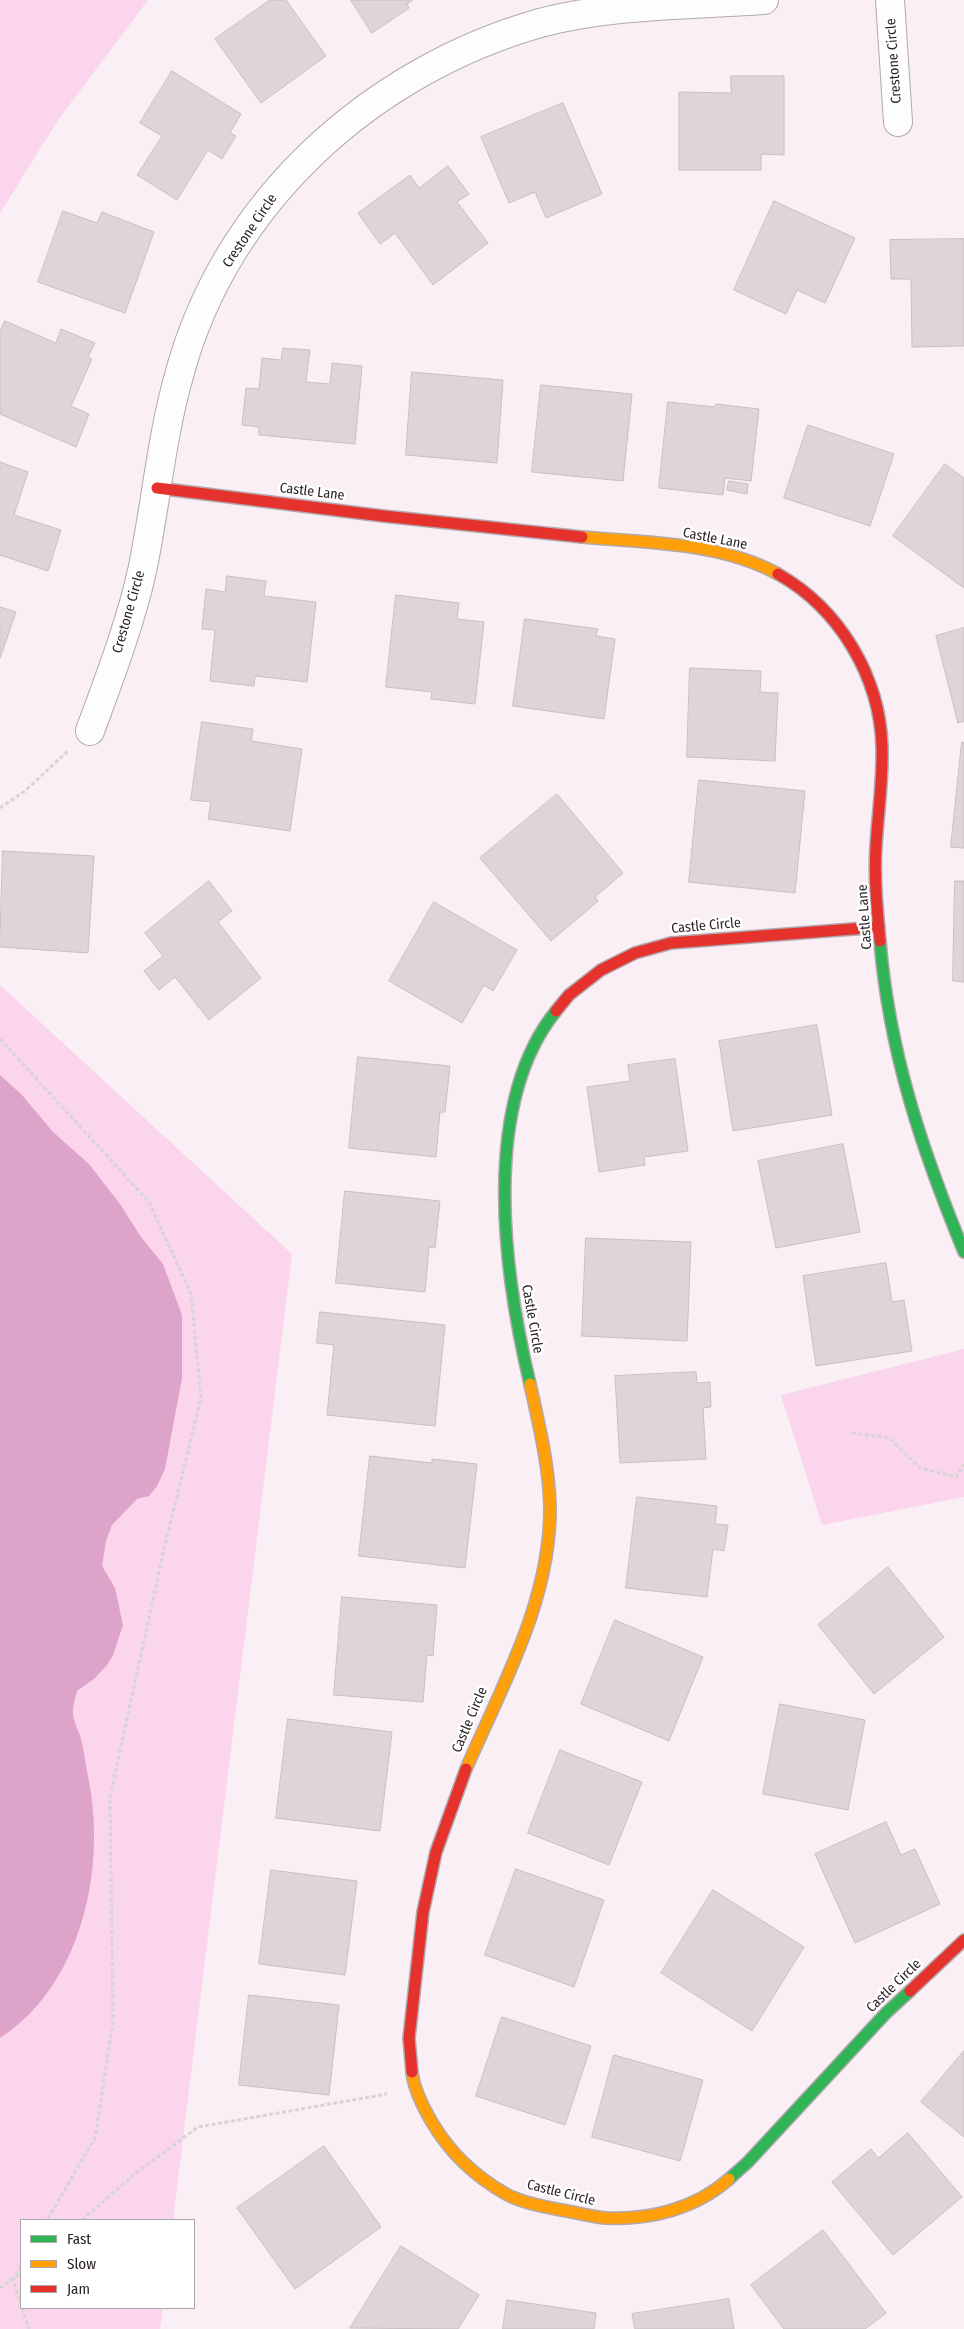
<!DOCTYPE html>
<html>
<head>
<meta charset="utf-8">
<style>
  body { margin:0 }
  #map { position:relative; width:964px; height:2329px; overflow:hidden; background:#f9eff4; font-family:"Fira Sans Condensed",sans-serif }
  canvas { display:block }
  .legend { position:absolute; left:20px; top:2219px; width:175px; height:90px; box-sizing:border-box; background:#fff; border:1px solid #aba7a9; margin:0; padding:6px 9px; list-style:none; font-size:15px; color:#2c2228 }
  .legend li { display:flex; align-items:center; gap:10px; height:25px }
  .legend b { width:25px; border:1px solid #aba7a9 }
</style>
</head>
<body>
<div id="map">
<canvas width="964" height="2329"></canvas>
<ul class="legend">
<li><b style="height:6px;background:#30b455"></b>Fast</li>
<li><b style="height:6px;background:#ff9f0a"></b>Slow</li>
<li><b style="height:6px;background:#e5322d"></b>Jam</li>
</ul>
</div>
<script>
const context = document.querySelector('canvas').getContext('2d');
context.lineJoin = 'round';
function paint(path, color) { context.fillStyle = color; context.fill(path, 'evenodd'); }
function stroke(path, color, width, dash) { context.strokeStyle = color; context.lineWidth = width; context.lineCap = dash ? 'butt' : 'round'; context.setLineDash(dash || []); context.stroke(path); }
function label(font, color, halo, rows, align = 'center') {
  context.font = font + ' "Fira Sans Condensed",sans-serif'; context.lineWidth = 5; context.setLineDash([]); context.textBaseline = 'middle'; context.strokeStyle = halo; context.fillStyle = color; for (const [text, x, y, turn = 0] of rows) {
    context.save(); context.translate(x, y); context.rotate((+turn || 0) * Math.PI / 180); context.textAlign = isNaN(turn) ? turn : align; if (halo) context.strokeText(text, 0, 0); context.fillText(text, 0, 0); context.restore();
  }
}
paint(new Path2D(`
  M 0,0 L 148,0 L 58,120 L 0,213 Z
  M 0,985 L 292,1254 L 173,2220 L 21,2220 L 21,2308 L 163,2308 L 160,2329 L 0,2329 Z
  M 964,1349 L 964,1497 L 822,1525 L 781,1395 Z`), '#fbd5ec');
paint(new Path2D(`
  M 0,1075 L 22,1095 L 53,1132 L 89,1164 L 120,1204 L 141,1237 L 163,1264 L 182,1315 L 182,1378 L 165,1469 L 157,1486 L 149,1496 L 137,1499 L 112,1525 L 106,1541 L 102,1566 L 115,1588 L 123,1625 L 113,1655 L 107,1665 L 95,1678 L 77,1691 C 76,1697 73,1704 73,1710 C 72,1720 80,1732 82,1743 C 85,1757 87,1773 90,1787 C 105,1876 79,1987 0,2038 Z`), '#dea3c9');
const building = new Path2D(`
  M 270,0 L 286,0 L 326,56 L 261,103 L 215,39 Z
  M 351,0 L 413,0 L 407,4 L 409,8 L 372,33 Z
  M 172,71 L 241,114 L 230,133 L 236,136 L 222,159 L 208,150 L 177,200 L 137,175 L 162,136 L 140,123 Z
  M 731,76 L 784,76 L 784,155 L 761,154 L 761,170 L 679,170 L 679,92 L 731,93 Z
  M 563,103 L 602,194 L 546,218 L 535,192 L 509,203 L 481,137 Z
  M 448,166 L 469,194 L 457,202 L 488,243 L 433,285 L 395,233 L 380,244 L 358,213 L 410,175 L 419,188 Z
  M 774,201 L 855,238 L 825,303 L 797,290 L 786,314 L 734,290 Z
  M 63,211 L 97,223 L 102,212 L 154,232 L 125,313 L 38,282 Z
  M 964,239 L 964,346 L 912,347 L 911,279 L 891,279 L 890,240 Z
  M 5,321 L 56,343 L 61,329 L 95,343 L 88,357 L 92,359 L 71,406 L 89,414 L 76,447 L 0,414 L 0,332 Z
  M 283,348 L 310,350 L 306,382 L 330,384 L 332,363 L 362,366 L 355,444 L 259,435 L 259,427 L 242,425 L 246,388 L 259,389 L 262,358 L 281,360 Z
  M 412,372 L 503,380 L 497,463 L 406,455 Z
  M 541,385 L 632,394 L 623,481 L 532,472 Z
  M 668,402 L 715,407 L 716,404 L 759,409 L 751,481 L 725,478 L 723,495 L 659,488 Z
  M 808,425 L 894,454 L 870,526 L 784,498 Z
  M 0,462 L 28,472 L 14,515 L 61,530 L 48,571 L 0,555 Z
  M 945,464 L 964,478 L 964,588 L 893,536 Z
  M 729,481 L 748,484 L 747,494 L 727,490 Z
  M 227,576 L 266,581 L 264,596 L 316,602 L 307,682 L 255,676 L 254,686 L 210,681 L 215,630 L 202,629 L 206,589 L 225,592 Z
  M 396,595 L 459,603 L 457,619 L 484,622 L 475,704 L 431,699 L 432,692 L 386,687 Z
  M 0,607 L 16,612 L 0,658 Z
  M 525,619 L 598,629 L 596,636 L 615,639 L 604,719 L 513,706 Z
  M 964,628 L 964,721 L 958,723 L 936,636 Z
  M 690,668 L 761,671 L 760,692 L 778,693 L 775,761 L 687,757 Z
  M 202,722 L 253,729 L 251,741 L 302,749 L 290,831 L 208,819 L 211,802 L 191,800 Z
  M 962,742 L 964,743 L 964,848 L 951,847 Z
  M 699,780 L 805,791 L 795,893 L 689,882 Z
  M 557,794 L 623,873 L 595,897 L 598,901 L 551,941 L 480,858 Z
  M 3,851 L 94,856 L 88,953 L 0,947 Z
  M 209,881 L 232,911 L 218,922 L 261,978 L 209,1020 L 175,977 L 159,990 L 144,971 L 163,956 L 145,933 Z
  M 955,881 L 964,881 L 964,982 L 953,981 Z
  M 434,902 L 517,950 L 493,991 L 484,985 L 462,1023 L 389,981 Z
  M 817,1025 L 832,1115 L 733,1131 L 719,1041 Z
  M 358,1057 L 450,1066 L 445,1112 L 440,1112 L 436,1157 L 349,1148 Z
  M 675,1059 L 688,1151 L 644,1157 L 645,1165 L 599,1172 L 587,1087 L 630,1081 L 628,1065 Z
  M 843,1144 L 860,1232 L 776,1248 L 758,1161 Z
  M 345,1191 L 440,1201 L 435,1248 L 429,1247 L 425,1292 L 336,1283 Z
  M 586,1238 L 691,1242 L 687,1341 L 582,1336 Z
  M 886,1263 L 892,1302 L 904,1300 L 912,1351 L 816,1366 L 803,1276 Z
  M 320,1312 L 445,1325 L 435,1426 L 327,1415 L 334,1345 L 317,1343 Z
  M 696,1372 L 697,1383 L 710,1382 L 711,1407 L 703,1408 L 706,1459 L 620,1463 L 615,1376 Z
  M 370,1456 L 432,1463 L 432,1459 L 477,1464 L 465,1568 L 359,1556 Z
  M 637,1497 L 717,1506 L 715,1524 L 728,1525 L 724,1551 L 713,1549 L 707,1597 L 626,1588 Z
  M 888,1567 L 944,1637 L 874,1694 L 818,1625 Z
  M 342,1597 L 437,1605 L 433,1656 L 427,1655 L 423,1702 L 334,1695 Z
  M 615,1620 L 703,1657 L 669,1741 L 581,1704 Z
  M 780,1704 L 865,1720 L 848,1810 L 763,1794 Z
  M 288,1719 L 392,1732 L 380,1831 L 276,1818 Z
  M 560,1750 L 642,1782 L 609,1865 L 528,1833 Z
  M 886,1822 L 901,1855 L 915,1849 L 940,1904 L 855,1943 L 815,1854 Z
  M 516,1869 L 604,1900 L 574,1987 L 485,1955 Z
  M 271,1870 L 357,1881 L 345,1975 L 259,1964 Z
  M 713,1890 L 804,1947 L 752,2031 L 661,1973 Z
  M 249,1995 L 339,2005 L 329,2095 L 239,2085 Z
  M 502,2017 L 591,2046 L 565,2125 L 476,2096 Z
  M 964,2051 L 964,2137 L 921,2102 Z
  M 614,2055 L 703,2080 L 680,2161 L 592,2137 Z
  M 908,2133 L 962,2197 L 893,2255 L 832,2182 L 871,2149 L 878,2158 Z
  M 324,2146 L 381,2227 L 295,2289 L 237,2208 Z
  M 823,2230 L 886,2313 L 865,2329 L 784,2329 L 751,2285 Z
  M 401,2246 L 479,2295 L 458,2329 L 350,2328 Z
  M 729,2299 L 734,2329 L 635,2329 L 632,2314 Z
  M 507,2300 L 596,2313 L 594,2329 L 503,2329 Z`);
paint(building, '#ded4da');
stroke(building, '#c8bfc4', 1);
const street = new Path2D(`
  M 890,0 L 898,122
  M 90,731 C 109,679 130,625 142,571 C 156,505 161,437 180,372 C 227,200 372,71 540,23 C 611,4 692,5 764,0`);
const fast = new Path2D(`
  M 880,941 C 889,1052 922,1150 964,1252
  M 530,1384 C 504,1274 480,1105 556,1011
  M 729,2179 L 748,2162 L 886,2013 L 910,1991`);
const slow = new Path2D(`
  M 582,537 C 647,543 720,542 778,574
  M 466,1769 C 502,1686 551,1600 550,1507 C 549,1465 539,1425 530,1384
  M 412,2072 C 414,2090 424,2109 433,2124 C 451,2154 476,2177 506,2194 C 522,2203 543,2206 561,2210 C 575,2212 591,2217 606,2218 C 650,2220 695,2209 729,2179`);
const jam = new Path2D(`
  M 157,488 L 383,516 L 582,537
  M 778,574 C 840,609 880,677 882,747 C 883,780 878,813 876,846 C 874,877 877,909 880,941
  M 556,1011 L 569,995 L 601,970 L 635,953 L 671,943 L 879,927
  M 910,1991 L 964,1940
  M 412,2072 L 409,2038 L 423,1912 L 436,1852 L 466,1769`);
stroke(street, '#b2a9ae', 30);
stroke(fast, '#b2a9ae', 14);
stroke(slow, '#b2a9ae', 14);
stroke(jam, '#b2a9ae', 14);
stroke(new Path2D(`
  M 0,808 L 25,791 L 68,751
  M 0,1039 L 149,1202 L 191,1294 L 201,1398 L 164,1549 L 110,1797 L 113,2022 L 95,2138 L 47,2220
  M 852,1433 L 889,1438 L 920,1468 L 956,1477 L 964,1464
  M 82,2220 L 136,2173 L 198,2127 L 387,2094
  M 21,2266 L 13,2280 L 21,2304
  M 0,2288 L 21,2273
  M 22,2308 L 29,2329`), '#d7d4d5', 3, [4, 2.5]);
stroke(street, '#fefdfd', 28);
stroke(fast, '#30b455', 11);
stroke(slow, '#ff9f0a', 11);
stroke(jam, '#e5322d', 11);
label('14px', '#2c2228', '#fff', [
  ["Crestone Circle",894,61,-94],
  ["Crestone Circle",250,231,-56],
  ["Castle Lane",312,492,7],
  ["Castle Lane",715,539,11],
  ["Crestone Circle",129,612,-74],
  ["Castle Lane",865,917,-94],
  ["Castle Circle",706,926,-5],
  ["Castle Circle",532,1319,80],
  ["Castle Circle",470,1720,-67],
  ["Castle Circle",894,1986,-44],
  ["Castle Circle",561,2193,14]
]);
</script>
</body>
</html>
